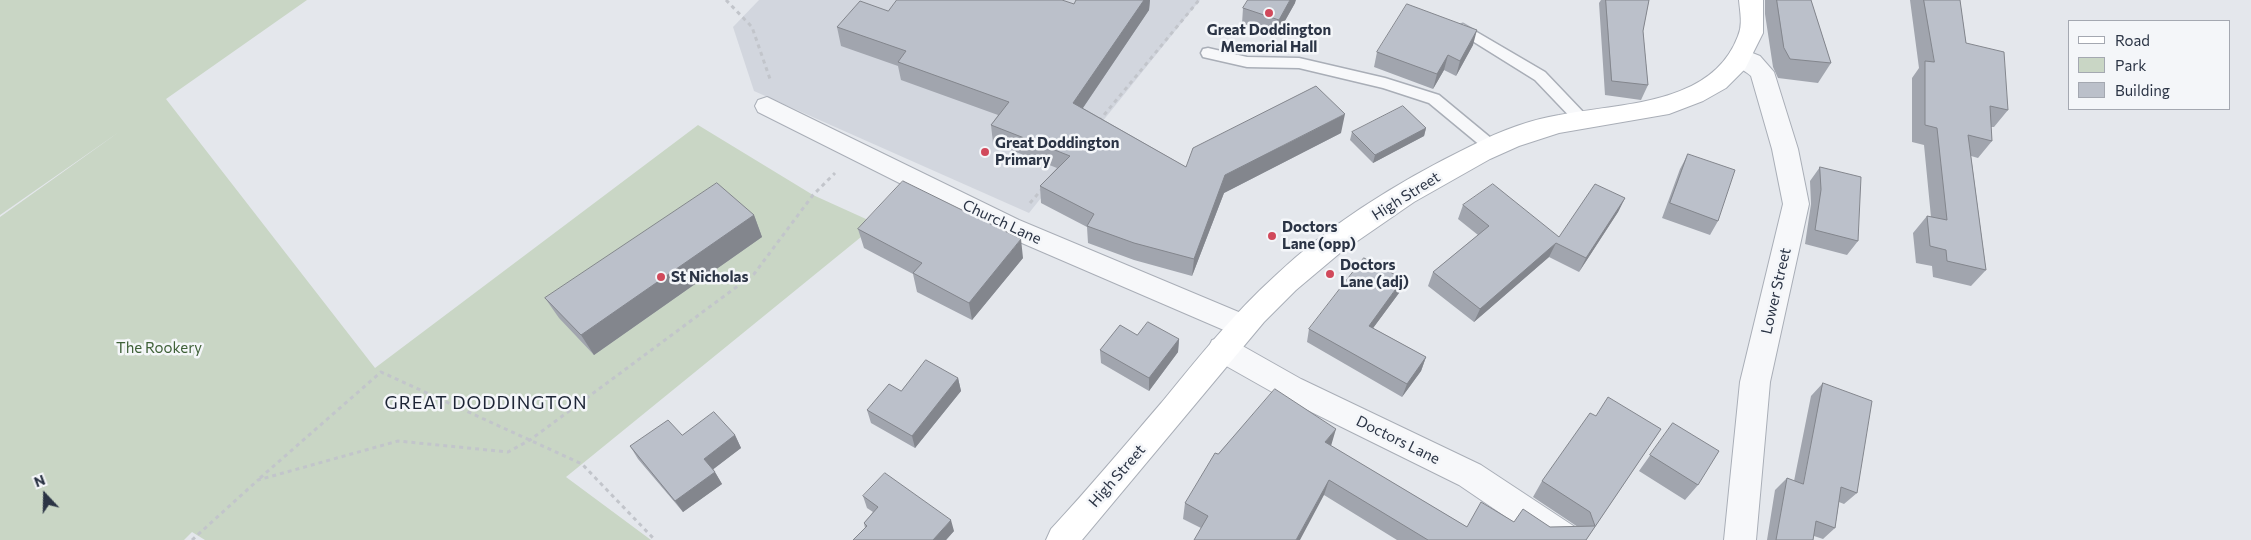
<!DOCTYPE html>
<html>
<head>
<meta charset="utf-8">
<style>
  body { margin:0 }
  #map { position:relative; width:2251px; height:540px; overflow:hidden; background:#e4e7ec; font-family:Commissioner,sans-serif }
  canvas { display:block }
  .legend { position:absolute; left:2068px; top:20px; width:162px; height:90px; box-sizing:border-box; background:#f4f6f9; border:1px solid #a4a8b1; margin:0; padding:6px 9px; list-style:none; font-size:15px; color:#2b3445 }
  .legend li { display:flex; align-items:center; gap:10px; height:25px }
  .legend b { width:25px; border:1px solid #a4a8b1 }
  .north { position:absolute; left:20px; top:470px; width:50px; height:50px; -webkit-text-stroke:4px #f4f6f9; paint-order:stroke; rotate:339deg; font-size:14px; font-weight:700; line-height:20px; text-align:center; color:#2b3445 }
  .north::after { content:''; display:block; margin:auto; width:18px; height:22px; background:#2b3445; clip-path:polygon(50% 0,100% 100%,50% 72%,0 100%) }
</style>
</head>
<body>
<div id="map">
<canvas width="2251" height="540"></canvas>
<ul class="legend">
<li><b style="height:6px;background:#fff"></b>Road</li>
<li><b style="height:14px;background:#c9d6c5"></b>Park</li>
<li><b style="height:14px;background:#bbc0ca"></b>Building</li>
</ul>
<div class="north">N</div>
</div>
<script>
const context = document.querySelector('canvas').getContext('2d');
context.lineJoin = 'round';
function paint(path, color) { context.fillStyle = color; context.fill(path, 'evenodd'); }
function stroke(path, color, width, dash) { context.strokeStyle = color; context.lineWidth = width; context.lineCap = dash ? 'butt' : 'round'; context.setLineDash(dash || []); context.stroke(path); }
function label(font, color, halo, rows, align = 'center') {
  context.font = font + ' Commissioner,sans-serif'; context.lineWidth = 5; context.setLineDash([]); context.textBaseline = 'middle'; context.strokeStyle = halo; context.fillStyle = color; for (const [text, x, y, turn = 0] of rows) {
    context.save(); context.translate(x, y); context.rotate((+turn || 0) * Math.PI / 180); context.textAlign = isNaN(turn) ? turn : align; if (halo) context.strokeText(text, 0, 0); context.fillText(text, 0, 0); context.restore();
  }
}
paint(new Path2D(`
  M 759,0 L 1200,0 L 1029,213 L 754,91 L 733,27 Z`), '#d2d6de');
paint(new Path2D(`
  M 0,0 L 307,0 L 166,99 L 375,368 L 698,125 L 813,195 L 877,224 L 566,477 L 651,540 L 205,540 L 192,532 L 184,540 L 0,540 L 0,217 L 119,132 L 0,215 Z`), '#c9d6c5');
const lane = new Path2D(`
  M 1463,24 L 1545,72 L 1586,115 L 1588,119 L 1586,123 L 1581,124 L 1576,123 L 1535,80 L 1458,32 L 1456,29 L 1458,26 Z
  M 1208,48 L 1247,57 L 1299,58 L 1385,78 L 1439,95 L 1497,143 L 1500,147 L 1497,151 L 1492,153 L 1487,151 L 1429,103 L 1383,88 L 1299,68 L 1247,67 L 1203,57 L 1201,53 L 1203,49 Z`);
const street = new Path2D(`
  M 1740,48 L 1760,56 L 1774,72 L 1798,149 L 1809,204 L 1770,382 L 1756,540 L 1724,540 L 1740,382 L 1783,204 L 1772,149 L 1751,76 C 1743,69 1733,66 1728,57 L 1731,51 Z
  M 767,97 L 1019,220 L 1253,318 L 1257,326 L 1253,334 L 1243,338 L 1233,334 L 1001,234 L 758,112 L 755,106 L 758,100 Z
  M 1222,337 L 1232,340 L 1301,379 L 1481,465 L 1578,529 L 1583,540 L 1540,540 L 1459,485 L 1281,397 L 1212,358 L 1208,349 L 1212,340 Z`);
const secondary = new Path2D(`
  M 1739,0 L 1763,0 L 1763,33 L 1745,69 L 1726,88 L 1703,101 L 1669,114 L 1559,133 L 1519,146 L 1490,159 L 1414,202 L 1340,253 L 1296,290 L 1264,322 L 1082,540 L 1046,540 L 1051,529 C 1089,488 1125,445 1162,402 C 1198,358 1233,314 1275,276 C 1332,222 1403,179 1473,145 C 1500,131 1529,120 1559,115 C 1619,103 1712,106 1738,36 C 1743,25 1740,12 1739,0 Z`);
stroke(lane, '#a9aeb7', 3);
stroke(street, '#a9aeb7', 2);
stroke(secondary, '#a9aeb7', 2);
stroke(new Path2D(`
  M 726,0 L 752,27 L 770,79
  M 1099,121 L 1199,0
  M 1030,203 L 1042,189
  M 260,478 L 381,372 L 582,464 L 655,540
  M 192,540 L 258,480 L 398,441 L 508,452 L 530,440 L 754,274 L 813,195 L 835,173`), '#c2c5cb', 3, [4, 4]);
paint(lane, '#f7f8fa');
paint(street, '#f7f8fa');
paint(secondary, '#fff');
paint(new Path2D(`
  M 1076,0 L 1150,0 L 1149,10 L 1083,108 L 1186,167 L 1341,133 L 1224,193 L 1192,276 L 1134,260 L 1088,243 L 1087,227 L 1041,203 L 1040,186 L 1057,168 L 993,143 L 991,125 L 998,115 L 901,80 L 898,66 L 841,46 L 837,27 L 888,11 L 1074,4 Z
  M 1601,0 L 1649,0 L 1643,31 L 1648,85 L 1641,100 L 1605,95 L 1599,3 Z
  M 1765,0 L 1811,0 L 1831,63 L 1818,83 L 1778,78 L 1773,67 L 1765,14 Z
  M 1910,0 L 1960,0 L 1966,43 L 2008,110 L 1994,127 L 1991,127 L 1992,141 L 1978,158 L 1971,156 L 1986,270 L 1971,286 L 1933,277 L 1932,266 L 1916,263 L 1913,233 L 1927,216 L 1931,217 L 1924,145 L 1912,142 L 1912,78 L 1919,68 Z
  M 1295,3 L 1277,35 L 1242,24 L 1243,8 Z
  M 1473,45 L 1456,76 L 1444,70 L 1433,89 L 1374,67 L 1377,52 Z
  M 1426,128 L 1424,136 L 1373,163 L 1350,140 L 1352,132 Z
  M 1688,154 L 1718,221 L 1710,235 L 1662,218 L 1680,169 Z
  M 1820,167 L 1858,241 L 1847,255 L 1805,244 L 1811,204 L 1810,181 Z
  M 1625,198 L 1618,212 L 1579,272 L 1549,257 L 1474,322 L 1428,286 L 1433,272 L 1478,235 L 1458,219 L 1463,205 L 1559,237 Z
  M 754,215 L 762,237 L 594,355 L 559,318 L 545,298 Z
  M 858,229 L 1023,258 L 972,320 L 917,292 L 913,274 L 864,248 Z
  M 1399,293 L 1373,328 L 1426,357 L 1421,371 L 1402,397 L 1307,342 L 1309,329 Z
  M 1179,339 L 1178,352 L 1149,391 L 1101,363 L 1100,350 Z
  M 958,378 L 961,391 L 915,448 L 871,423 L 867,410 L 901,391 Z
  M 1823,383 L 1857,493 L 1844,504 L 1839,502 L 1835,528 L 1823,539 L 1814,536 L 1813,540 L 1767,540 L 1775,490 L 1787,478 L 1794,481 L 1811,396 Z
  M 1596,416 L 1661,429 L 1586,540 L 1397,540 L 1324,495 L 1201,528 L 1183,519 L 1185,503 L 1218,454 L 1331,446 L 1467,527 L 1514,522 L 1550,527 L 1578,527 L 1533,497 L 1542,481 Z
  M 1673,423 L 1698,485 L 1685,500 L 1639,471 Z
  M 682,435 L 735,435 L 741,448 L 713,469 L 722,484 L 683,512 L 638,459 L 630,446 Z
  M 863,496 L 954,531 L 946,540 L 853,540 L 865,528 L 864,523 L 873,512 L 867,508 Z`), '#a1a5ae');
paint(new Path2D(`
  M 1144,0 L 1150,0 L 1149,10 L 1074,121 L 1073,103 Z
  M 1290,0 L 1296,0 L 1295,3 L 1277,35 L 1279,20 Z
  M 1477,30 L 1473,45 L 1456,76 L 1460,61 Z
  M 1448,55 L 1444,70 L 1433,89 L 1437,74 Z
  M 1345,114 L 1341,133 L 1224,193 L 1192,276 L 1194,259 L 1225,175 Z
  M 1426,128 L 1424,136 L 1373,163 L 1375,155 Z
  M 1625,198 L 1618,212 L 1579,272 L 1586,258 Z
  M 754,215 L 762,237 L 594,355 L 581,335 Z
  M 1021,239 L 1023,258 L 972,320 L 969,303 Z
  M 1556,243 L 1549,257 L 1474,322 L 1480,309 Z
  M 1403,279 L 1399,293 L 1365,339 L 1369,326 Z
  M 1179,339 L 1178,352 L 1149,391 L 1149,378 Z
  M 1426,357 L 1421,371 L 1402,397 L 1407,384 Z
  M 958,378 L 961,391 L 915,448 L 912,436 Z
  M 1336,429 L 1331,446 L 1321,459 L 1325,442 Z
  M 735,435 L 741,448 L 711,471 L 704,459 Z
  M 715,472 L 722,484 L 683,512 L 675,501 Z
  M 1329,480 L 1324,495 L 1300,540 L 1296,540 Z
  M 951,520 L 954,531 L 946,540 L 933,540 Z`), '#83868d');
const building = new Path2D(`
  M 897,0 L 1062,0 L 1074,4 L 1076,0 L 1144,0 L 1073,103 L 1186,167 L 1193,148 L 1316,86 L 1345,114 L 1225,175 L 1194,259 L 1134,243 L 1087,226 L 1094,214 L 1040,186 L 1070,156 L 991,125 L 1009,102 L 898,62 L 906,51 L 837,27 L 860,1 L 888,11 Z
  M 1248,0 L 1290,0 L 1279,20 L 1243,8 Z
  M 1606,0 L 1649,0 L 1643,31 L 1648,85 L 1612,81 Z
  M 1777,0 L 1811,0 L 1831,63 L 1790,59 L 1784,48 Z
  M 1924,0 L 1960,0 L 1966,43 L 2004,52 L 2008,110 L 1990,106 L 1992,141 L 1968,135 L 1986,270 L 1947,261 L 1946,250 L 1930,246 L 1927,216 L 1947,220 L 1937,128 L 1925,125 L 1925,61 L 1934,62 Z
  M 1407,4 L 1477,30 L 1460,61 L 1448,55 L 1437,74 L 1377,52 Z
  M 1403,106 L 1426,128 L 1375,155 L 1352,132 Z
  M 1688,154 L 1735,170 L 1718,221 L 1670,203 Z
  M 1820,167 L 1861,177 L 1858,241 L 1815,230 L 1821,190 Z
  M 903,181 L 1021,239 L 969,303 L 913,273 L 922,263 L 858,229 Z
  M 717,183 L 754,215 L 581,335 L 545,298 Z
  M 1493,184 L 1559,237 L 1595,184 L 1625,198 L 1586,258 L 1556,243 L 1480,309 L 1433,272 L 1489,226 L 1463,205 Z
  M 1364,258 L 1403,279 L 1369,326 L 1426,357 L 1407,384 L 1309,329 Z
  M 1148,322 L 1179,339 L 1149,378 L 1100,350 L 1120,325 L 1137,335 Z
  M 926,360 L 958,378 L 912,436 L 867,410 L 889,384 L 901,391 Z
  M 1823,383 L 1872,401 L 1857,493 L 1841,487 L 1835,528 L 1816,521 L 1813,540 L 1776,540 L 1787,478 L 1803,484 Z
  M 1275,389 L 1336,429 L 1325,442 L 1467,527 L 1481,502 L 1514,522 L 1523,509 L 1550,527 L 1595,526 L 1590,512 L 1542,481 L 1590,413 L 1596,416 L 1608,397 L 1661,429 L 1586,540 L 1428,540 L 1329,480 L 1296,540 L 1194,540 L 1208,516 L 1185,503 L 1215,453 L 1218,454 Z
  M 714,412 L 735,435 L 704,459 L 715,472 L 675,501 L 630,446 L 668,420 L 682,435 Z
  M 1673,423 L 1719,451 L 1698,485 L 1650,455 Z
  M 885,473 L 951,520 L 933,540 L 853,540 L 867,526 L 864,523 L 878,507 L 863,496 Z`);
paint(building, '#bbc0ca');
stroke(building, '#83868d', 1);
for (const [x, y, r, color] of [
  [1269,13,5,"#d1495b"],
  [985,152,5,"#d1495b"],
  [1272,236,5,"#d1495b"],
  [1330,274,5,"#d1495b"],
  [661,277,5,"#d1495b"]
]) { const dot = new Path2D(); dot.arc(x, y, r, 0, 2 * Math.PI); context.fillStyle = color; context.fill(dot); stroke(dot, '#f4f6f9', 2); }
label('bold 15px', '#2b3445', '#f4f6f9', [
  ["Great Doddington",1269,30,"center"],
  ["Memorial Hall",1269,47,"center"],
  ["Great Doddington",995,143],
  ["Primary",995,160],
  ["Doctors",1282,227],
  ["Lane (opp)",1282,244],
  ["Doctors",1340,265],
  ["Lane (adj)",1340,282],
  ["St Nicholas",671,277]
], 'left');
label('15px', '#2b3445', '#f4f6f9', [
  ["High Street",1406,196,-32],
  ["Church Lane",1002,222,25],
  ["Lower Street",1776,291,-77],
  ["Doctors Lane",1398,440,26],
  ["High Street",1117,476,-49]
]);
label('15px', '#3f6138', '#f4f6f9', [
  ["The Rookery",159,348]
]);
context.letterSpacing = '1px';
label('18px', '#1d2536', '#f4f6f9', [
  ["GREAT DODDINGTON",486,403]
]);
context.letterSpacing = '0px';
</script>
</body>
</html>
